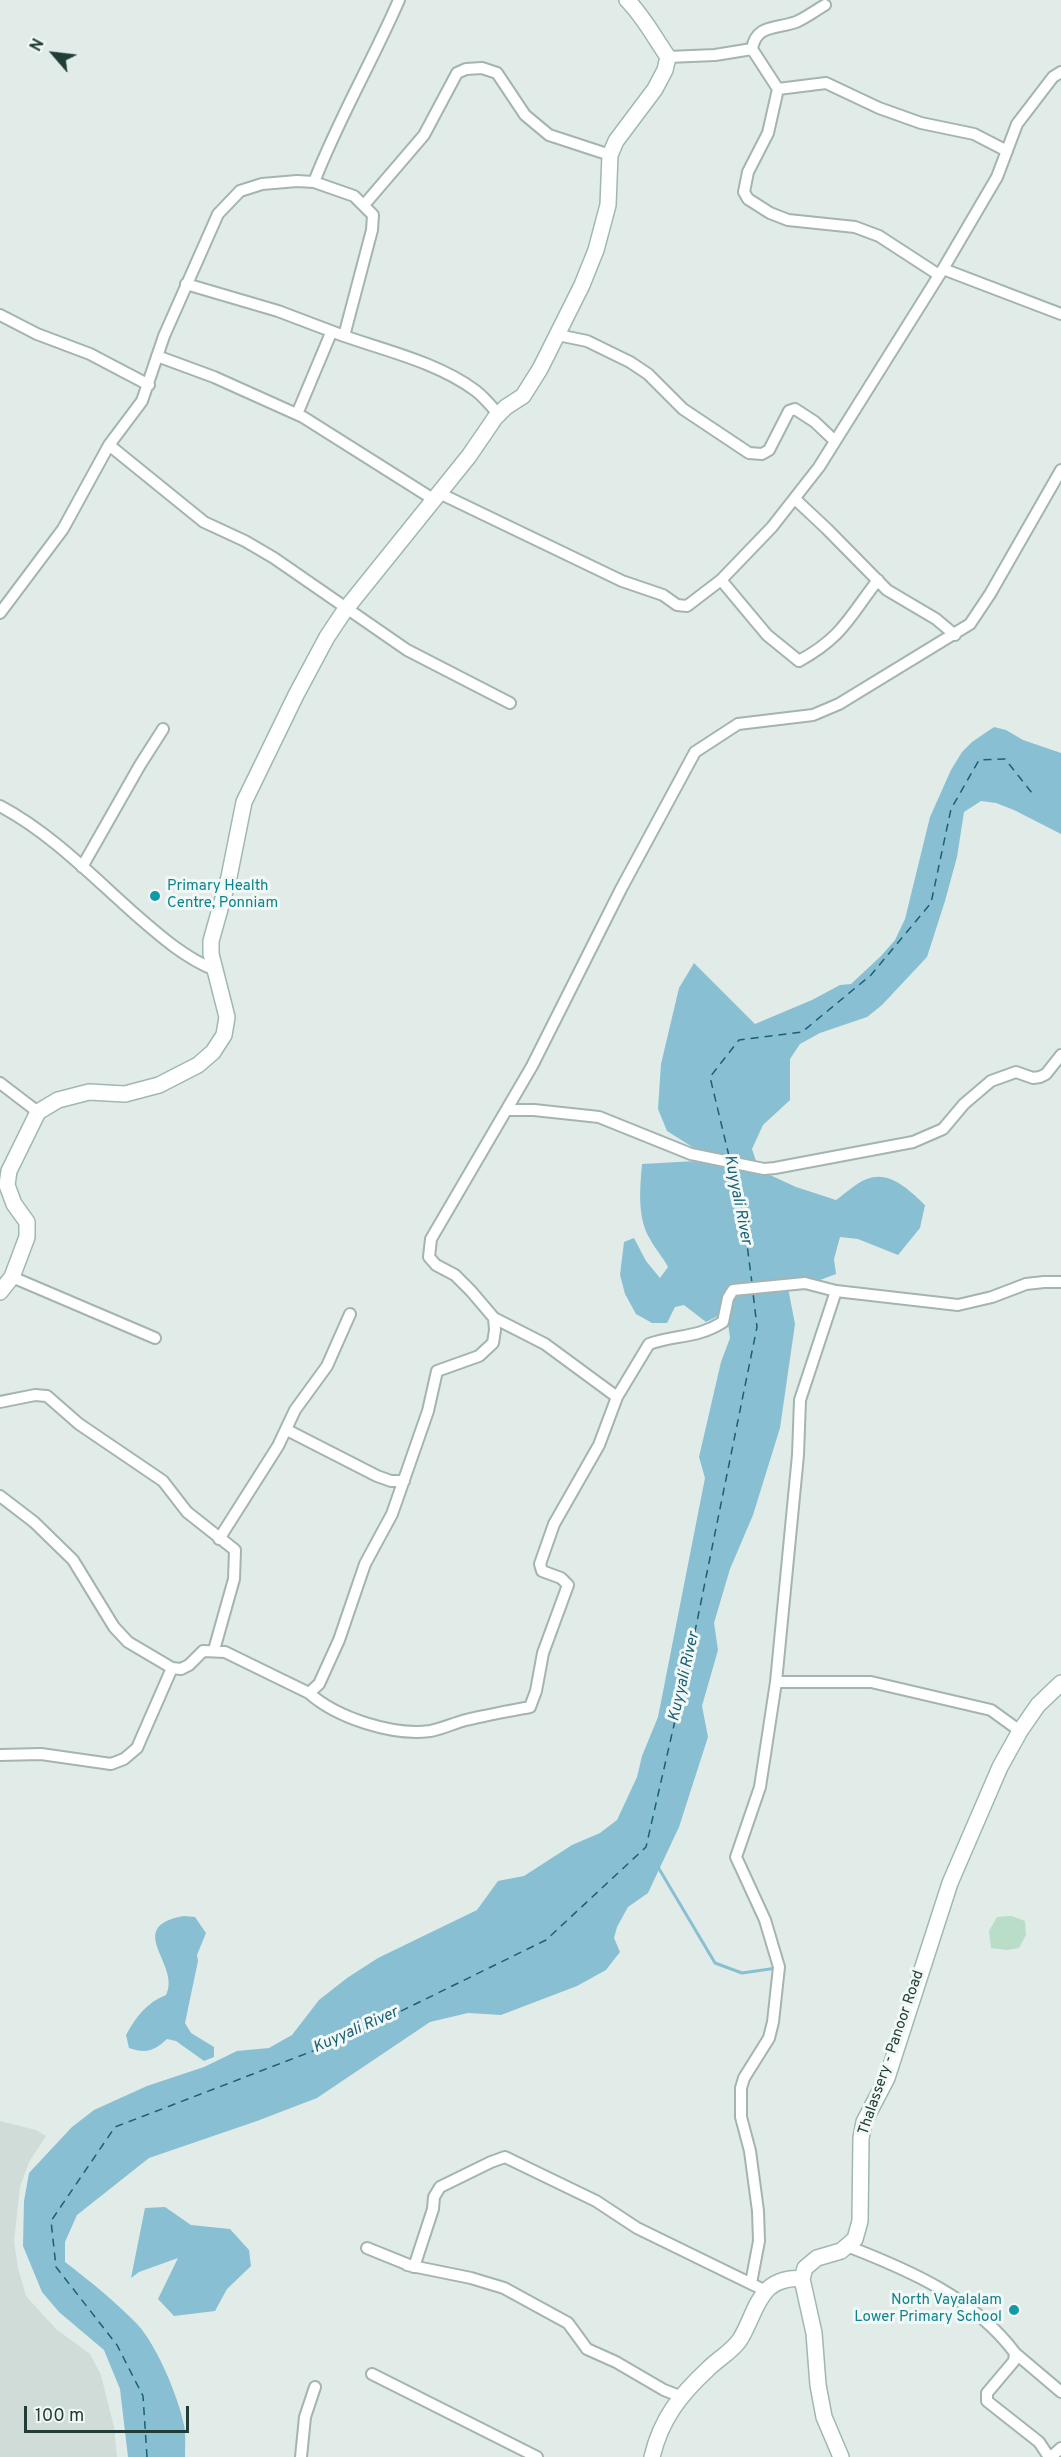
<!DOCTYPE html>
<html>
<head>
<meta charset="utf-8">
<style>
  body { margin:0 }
  #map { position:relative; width:1061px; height:2457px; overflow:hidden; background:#e1ece8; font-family:Overpass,sans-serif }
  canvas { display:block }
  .north { position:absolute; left:24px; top:24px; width:60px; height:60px; -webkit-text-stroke:4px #f1f8f5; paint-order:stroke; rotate:298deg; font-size:16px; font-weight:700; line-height:24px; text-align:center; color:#213d38 }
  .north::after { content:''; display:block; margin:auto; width:21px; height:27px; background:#213d38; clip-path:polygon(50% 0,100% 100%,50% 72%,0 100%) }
  .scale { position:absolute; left:24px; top:2406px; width:165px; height:27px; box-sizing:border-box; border:3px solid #213d38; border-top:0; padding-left:8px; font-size:18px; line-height:21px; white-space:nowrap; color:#213d38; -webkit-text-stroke:4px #f1f8f5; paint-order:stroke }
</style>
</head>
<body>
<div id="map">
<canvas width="1061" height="2457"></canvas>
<div class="north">N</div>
<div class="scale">100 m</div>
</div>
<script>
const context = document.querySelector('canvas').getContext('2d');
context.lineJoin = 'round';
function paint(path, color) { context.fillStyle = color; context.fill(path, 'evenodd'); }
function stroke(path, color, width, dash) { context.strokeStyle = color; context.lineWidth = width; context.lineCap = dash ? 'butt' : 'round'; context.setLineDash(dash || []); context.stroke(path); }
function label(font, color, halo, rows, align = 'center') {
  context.font = font + ' Overpass,sans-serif'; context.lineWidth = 6; context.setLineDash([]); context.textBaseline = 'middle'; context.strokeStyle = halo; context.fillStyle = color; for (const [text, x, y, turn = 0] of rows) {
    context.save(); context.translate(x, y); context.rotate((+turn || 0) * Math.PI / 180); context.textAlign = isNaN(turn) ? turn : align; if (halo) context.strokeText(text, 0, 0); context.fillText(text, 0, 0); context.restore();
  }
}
paint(new Path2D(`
  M 0,2121 L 36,2130 L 46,2136 L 29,2162 L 20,2187 L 14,2241 L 18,2268 L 26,2296 L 56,2329 L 90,2354 L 101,2375 L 114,2427 L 117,2457 L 0,2457 Z`), '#cfdcd7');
paint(new Path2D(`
  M 1011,1916 L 1025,1921 L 1026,1935 L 1019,1948 L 1007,1950 L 991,1948 L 989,1931 L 997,1917 Z`), '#b9ddc6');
paint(new Path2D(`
  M 994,727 L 1006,730 L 1023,740 L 1061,753 L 1061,834 L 1014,810 L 996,803 L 981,801 L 964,812 L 957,857 L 945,901 L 927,957 L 882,1005 L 867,1017 L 820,1033 L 800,1044 L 790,1059 L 790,1100 L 763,1125 L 752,1149 L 759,1170 L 796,1187 L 836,1200 C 845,1194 857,1182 867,1179 C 890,1170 910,1191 925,1205 L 920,1228 L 898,1255 L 858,1239 L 840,1237 L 834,1259 L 836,1274 L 820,1280 L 800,1278 L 730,1288 L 720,1315 L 706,1322 L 684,1305 L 675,1307 L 667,1323 L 652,1323 L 636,1314 L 625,1294 L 620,1275 L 624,1242 L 634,1238 L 646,1261 L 660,1278 L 668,1267 C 663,1257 655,1249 650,1239 C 637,1218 640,1188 642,1164 L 696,1161 L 694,1148 L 667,1131 L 658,1109 L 661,1064 L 679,988 L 694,963 L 755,1024 L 812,1000 L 840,985 L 851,984 L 881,956 L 895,940 L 905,919 L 930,817 L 951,770 L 962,752 L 972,742 Z
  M 788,1288 L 795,1324 L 780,1428 L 753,1515 L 730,1569 L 714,1623 L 718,1650 L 702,1706 L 708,1737 L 679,1827 L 648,1893 L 628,1907 L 617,1927 L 614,1938 L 620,1952 L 606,1970 L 577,1986 L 501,2015 L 468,2013 L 430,2022 L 317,2098 L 257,2121 L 149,2158 L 77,2215 L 65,2242 L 65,2262 C 90,2281 116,2302 138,2325 C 157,2346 178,2396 184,2425 C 186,2435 185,2447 185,2457 L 128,2457 L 120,2389 L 104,2350 L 59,2312 L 42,2292 L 23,2246 L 24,2201 L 29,2173 L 72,2127 L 94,2110 L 147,2086 L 204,2067 L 237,2051 L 269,2048 L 292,2035 L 319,2000 L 347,1978 L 378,1958 L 477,1910 L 498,1881 L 524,1876 L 572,1845 L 600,1833 L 617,1820 L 637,1777 L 642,1756 L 658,1717 L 705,1478 L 699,1457 L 721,1362 L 730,1338 L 728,1323 L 732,1297 L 736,1294 Z
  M 184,1916 L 195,1917 L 206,1933 L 197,1955 L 198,1961 L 185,2023 L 191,2033 L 214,2047 L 214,2057 L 204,2061 L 176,2041 L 167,2039 C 154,2051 146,2054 129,2048 L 126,2035 C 136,2017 146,2003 166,1995 C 182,1965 122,1927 184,1916 Z
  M 165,2207 L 191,2225 L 230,2229 L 249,2250 L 251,2266 L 227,2289 L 215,2311 L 174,2316 L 158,2299 L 178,2258 L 139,2272 L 131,2278 L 145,2208 Z`), '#88bfd2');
stroke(new Path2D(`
  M 658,1867 L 715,1963 L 742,1973 L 777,1968`), '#88bfd2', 3);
stroke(new Path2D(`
  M 729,1156 L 710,1077 L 739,1040 L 802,1032 L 871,975 L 931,903 L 951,809 L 979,760 L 1005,759 L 1032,793
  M 732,1166 L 743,1214 L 752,1283
  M 147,2457 L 143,2396 L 117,2345 L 56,2267 L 51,2221 L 115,2127 L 344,2039 L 546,1940 L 646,1847 L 691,1651 L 757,1327 L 753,1293`), '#1a6079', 1.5, [8, 6]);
const street = new Path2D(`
  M 752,49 C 756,24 777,29 796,22 C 806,18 816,10 825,5
  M 668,57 L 715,55 L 752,49 L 778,89 L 826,83 L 879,108 L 921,123 L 974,134 L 1007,151
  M 1061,72 L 1053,77 L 1017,124 L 997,177 L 943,269 L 1061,314
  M 778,89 L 768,133 L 748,172 L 744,192 L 748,199 L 770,213 L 788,220 L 855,227 L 879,236 L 939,275
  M 314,182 L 354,196 L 373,215 L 372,230 L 344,336 C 387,351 439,363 476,391 C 485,398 492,407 499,415
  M 364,205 L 424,135 L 457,73 L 466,69 L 482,68 L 497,73 L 525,115 L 549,135 L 610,155
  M 186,284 L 278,311 L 344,336
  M 0,315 L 37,334 L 90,354 L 149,385
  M 558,335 L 587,341 L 630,362 L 648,374 L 683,409 L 749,453 L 762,454 L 769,450 L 789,411 L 795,409 L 815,422 L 835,441
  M 157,356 L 214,377 L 303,417 L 433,499
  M 297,414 L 331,333
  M 109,445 L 204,522 L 245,541 L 274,558 L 407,650 L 510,703
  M 439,493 L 622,581 L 663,595 L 677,605 L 687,606 L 721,580 L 767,635 L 799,661 C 843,637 849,617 878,580
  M 795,499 L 827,529 L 887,590 L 936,619 L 955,635
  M 721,580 L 772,527 L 819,467 L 943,269
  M 0,613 L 63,529 L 109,445 L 142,401 L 164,336 L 218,214 L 240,191 L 262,184 L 297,181 L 314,182 C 338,120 372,62 399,0
  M 0,806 C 51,833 93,877 136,915 C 160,936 185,958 215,970
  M 82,867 L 140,765 L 163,729
  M 0,1083 L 38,1112
  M 507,1110 L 534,1110 L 599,1117 L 691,1154 L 764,1169 L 775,1168 L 913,1142 L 943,1129 L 964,1104 L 991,1081 L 1016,1072 L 1033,1078 L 1040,1077 L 1046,1074 L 1061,1055
  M 12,1277 L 155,1338
  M 494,1318 L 545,1344 L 617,1397
  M 0,1402 L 35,1395 L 47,1396 L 79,1424 L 163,1481 L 187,1512 L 235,1550 L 234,1579 L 214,1650
  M 287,1430 L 377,1476 L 391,1481 L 404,1481
  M 0,1496 L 34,1522 L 73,1560 L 114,1627 L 128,1642 L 172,1668 L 181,1669 L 189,1665 L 203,1651 L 225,1652 L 309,1693 L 319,1684 L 339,1640 L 365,1564 L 392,1514 L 428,1411 L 437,1371 L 479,1356 L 493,1343 L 495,1330 L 494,1318 L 471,1291 L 455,1275 L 436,1265 L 429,1257 L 431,1239 L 532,1066 L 621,889 L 695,752 L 738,724 L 813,715 L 839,704 L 970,624 L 990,594 L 1061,470
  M 219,1539 L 278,1446 L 295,1410 L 327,1366 L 350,1314
  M 776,1682 L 871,1682 L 991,1710 L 1020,1731
  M 309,1693 C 337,1718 393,1736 430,1731 C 442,1729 454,1723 466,1720 C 487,1715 509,1711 530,1707 L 536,1691 L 543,1653 L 568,1585 L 561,1578 L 542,1571 L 540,1564 L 554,1524 L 599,1445 L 617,1397 L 649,1344 C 677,1334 696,1339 723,1322 L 728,1298 L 733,1290 L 805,1283 L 836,1291 L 958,1305 L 992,1297 L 1026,1284 L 1044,1282 L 1061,1282
  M 0,1755 L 41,1754 L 111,1764 L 124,1759 L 137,1748 L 172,1668
  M 847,2246 C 909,2270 974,2298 1015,2353 L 1014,2361 L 987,2393 L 987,2401 L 1039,2442 L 1049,2457
  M 367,2248 L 414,2267 L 433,2209 L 434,2197 L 440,2187 L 491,2162 L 505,2157 L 596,2201 L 637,2228 L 766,2291
  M 407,2265 L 471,2278 L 504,2288 L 568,2323 L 587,2349 L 616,2362 L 664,2390 L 682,2397
  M 751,2283 L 759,2241 L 758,2211 L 750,2151 L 741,2117 L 741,2088 L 744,2078 L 769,2038 L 773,2022 L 779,1967 L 765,1920 L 736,1857 L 760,1787 L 776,1682 L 798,1455 L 800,1400 L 836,1291
  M 1015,2353 L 1061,2392
  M 372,2374 L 537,2457
  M 301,2457 L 305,2417 L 315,2387
  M 1051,2457 L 1061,2448`);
const secondary = new Path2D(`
  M 0,1292 L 12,1277 L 27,1237 L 27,1222 L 14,1204 L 7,1185 L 9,1171 L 38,1112 L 58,1100 L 89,1092 L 125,1094 L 159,1085 L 198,1065 L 213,1052 L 224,1035 L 227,1017 L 211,954 L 211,941 L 229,877 L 244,802 L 296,695 L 327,637 L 345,610 L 469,456 L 495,418 L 506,407 L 523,396 L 540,369 L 582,285 L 596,250 L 608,205 L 610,155 L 616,141 L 655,89 L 665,70 L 668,57 C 654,37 644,17 627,0
  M 652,2457 C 661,2419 680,2395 708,2369 C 718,2359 731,2352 739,2341 C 750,2325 754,2303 768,2289 C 776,2281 791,2277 802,2279
  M 841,2457 L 824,2417 L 818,2385 L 814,2333 L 802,2279 L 805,2268 L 817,2258 L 841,2251 L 855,2239 L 860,2221 L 861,2138 L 864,2122 L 887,2078 L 950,1883 L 1000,1767 L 1020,1731 L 1038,1705 L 1061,1683`);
stroke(street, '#a4b4b0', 14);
stroke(secondary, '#9fb8b1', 18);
stroke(street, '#fff', 10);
stroke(secondary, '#fff', 15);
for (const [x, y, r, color] of [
  [155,896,6,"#0f9aa8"],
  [1014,2310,6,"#0f9aa8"]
]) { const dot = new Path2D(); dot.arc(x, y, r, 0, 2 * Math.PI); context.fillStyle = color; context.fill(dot); stroke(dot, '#f1f8f5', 2); }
label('15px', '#0d838f', '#f1f8f5', [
  ["Primary Health",167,887],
  ["Centre, Ponniam",167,904],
  ["North Vayalalam",1002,2301,"right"],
  ["Lower Primary School",1002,2318,"right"]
], 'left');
label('15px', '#213d38', '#f1f8f5', [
  ["Thalassery - Panoor Road",892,2053,-71]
]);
label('italic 16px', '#1a6079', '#f1f8f5', [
  ["Kuyyali River",737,1200,79],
  ["Kuyyali River",685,1677,-77],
  ["Kuyyali River",356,2031,-24]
]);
</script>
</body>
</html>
